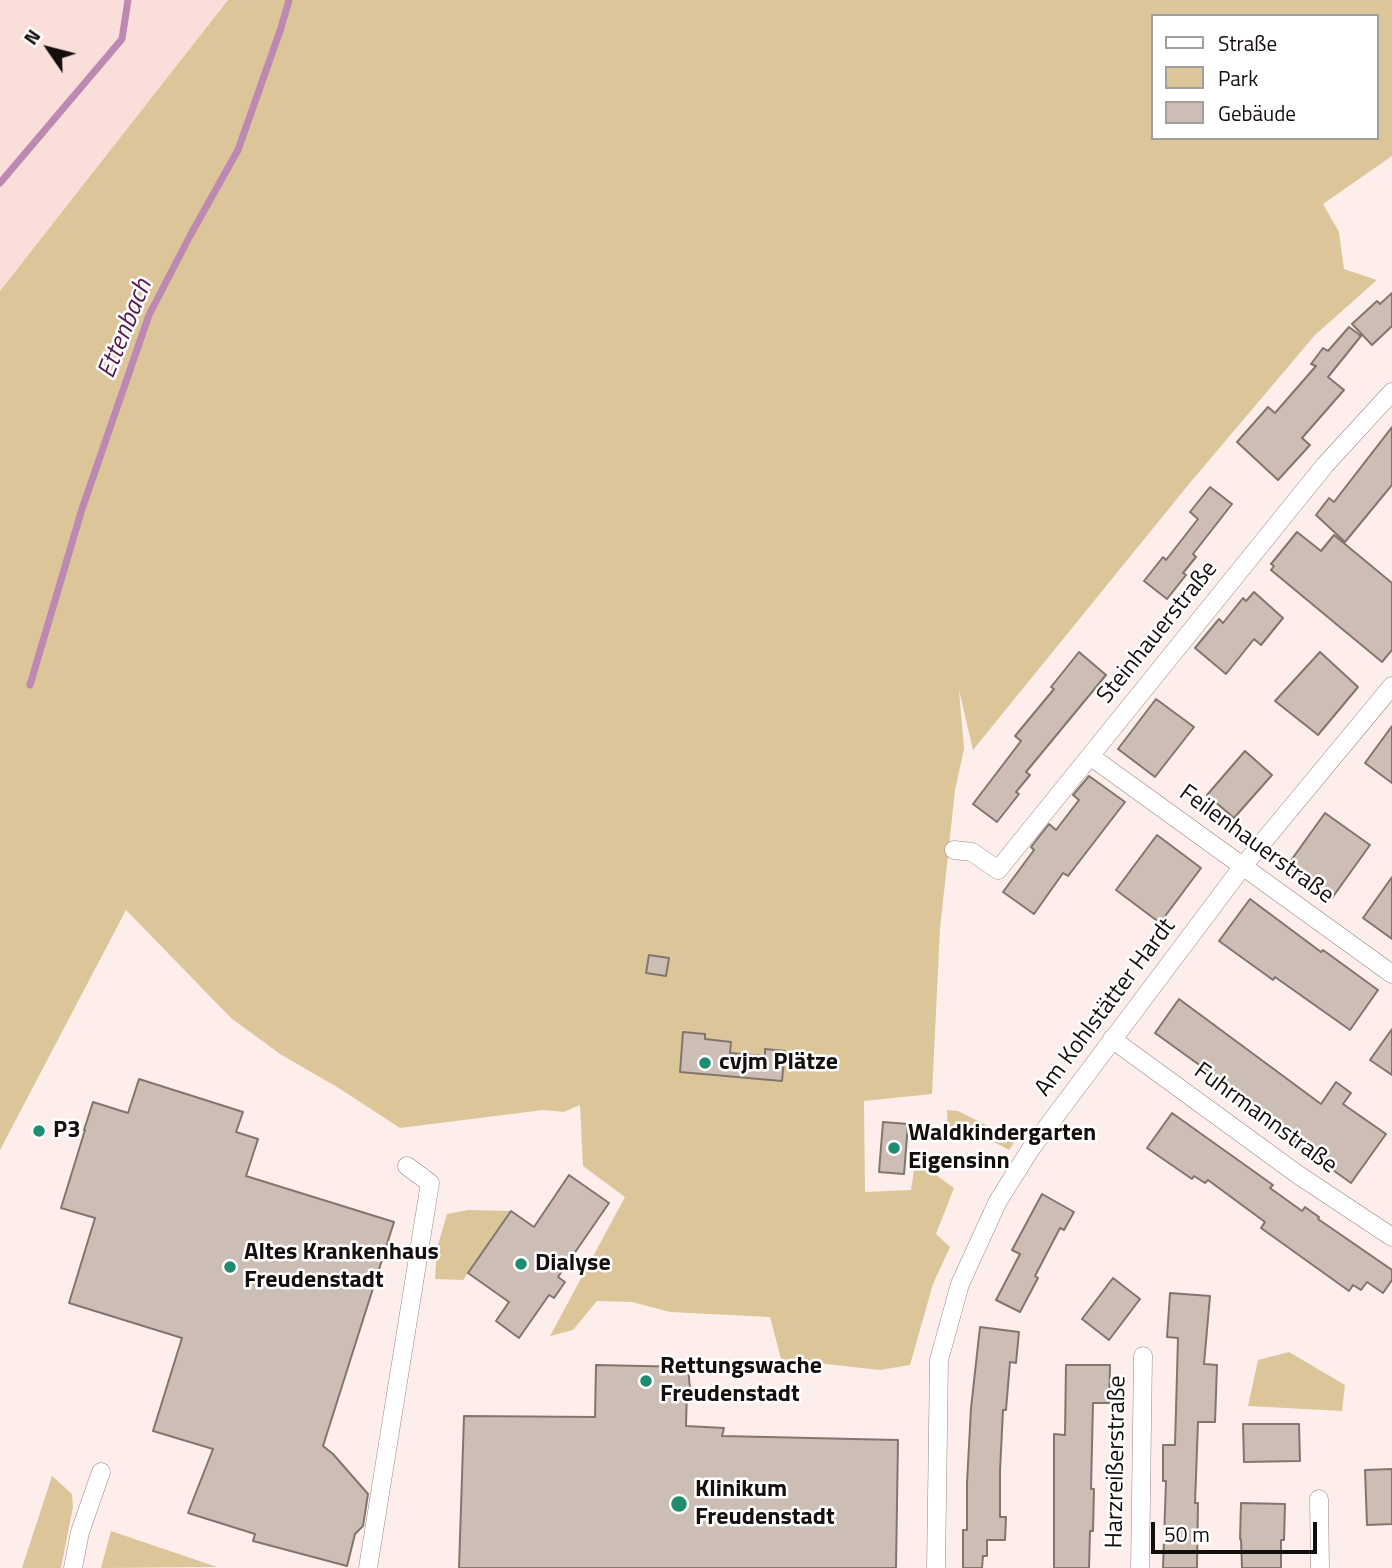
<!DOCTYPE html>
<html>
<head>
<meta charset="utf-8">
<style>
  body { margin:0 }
  #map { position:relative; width:1392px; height:1568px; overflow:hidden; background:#fdeeeb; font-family:"Titillium Web",sans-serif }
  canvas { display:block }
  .legend { position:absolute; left:1151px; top:14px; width:228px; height:126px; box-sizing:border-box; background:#fff; border:2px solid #a19f9e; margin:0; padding:9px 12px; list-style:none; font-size:21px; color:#140e0d }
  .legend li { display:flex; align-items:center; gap:14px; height:35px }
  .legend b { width:35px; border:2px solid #a19f9e }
  .north { position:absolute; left:14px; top:14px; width:70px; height:70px; -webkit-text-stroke:5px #fff; paint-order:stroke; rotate:305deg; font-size:19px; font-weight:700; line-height:28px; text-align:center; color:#140e0d }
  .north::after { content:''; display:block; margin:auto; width:24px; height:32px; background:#140e0d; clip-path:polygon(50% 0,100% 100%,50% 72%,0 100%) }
  .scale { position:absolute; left:1151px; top:1522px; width:166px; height:32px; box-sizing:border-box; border:4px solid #140e0d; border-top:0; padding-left:9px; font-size:21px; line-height:24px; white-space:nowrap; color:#140e0d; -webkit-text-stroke:5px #fff; paint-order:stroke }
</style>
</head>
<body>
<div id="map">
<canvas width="1392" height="1568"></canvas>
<ul class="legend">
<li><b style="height:9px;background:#fff"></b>Straße</li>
<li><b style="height:19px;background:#dcc699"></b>Park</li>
<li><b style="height:19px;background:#ccbeb4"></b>Gebäude</li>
</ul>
<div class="north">N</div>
<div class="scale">50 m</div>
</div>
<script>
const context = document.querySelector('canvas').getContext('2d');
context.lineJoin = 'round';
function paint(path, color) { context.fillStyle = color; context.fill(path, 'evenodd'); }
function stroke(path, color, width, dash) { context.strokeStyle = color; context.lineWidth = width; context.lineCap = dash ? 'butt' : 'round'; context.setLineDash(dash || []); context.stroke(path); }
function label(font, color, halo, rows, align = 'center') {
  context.font = font + ' "Titillium Web",sans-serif'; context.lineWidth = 5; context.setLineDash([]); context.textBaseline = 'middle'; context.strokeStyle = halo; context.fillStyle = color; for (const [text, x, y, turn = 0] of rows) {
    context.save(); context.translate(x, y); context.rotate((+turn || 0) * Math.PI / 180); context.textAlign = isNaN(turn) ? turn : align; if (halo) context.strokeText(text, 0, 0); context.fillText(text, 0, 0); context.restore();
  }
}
paint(new Path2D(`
  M 0,0 L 228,0 L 0,291 Z`), '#f9ded9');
paint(new Path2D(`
  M 228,0 L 1392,0 L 1392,156 L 1323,204 L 1339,232 L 1344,269 L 1377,280 L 1315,335 L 1189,484 L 973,750 L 959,690 L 964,749 L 955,790 L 940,929 L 932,1094 L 864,1101 L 865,1192 L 911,1190 L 916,1156 L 939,1155 L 933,1173 L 954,1188 L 936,1234 L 950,1247 L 933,1284 L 910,1365 L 880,1370 L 781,1359 L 770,1317 L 670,1312 L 632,1302 L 597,1301 L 573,1330 L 550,1336 L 625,1197 L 583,1166 L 580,1105 L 564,1112 L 543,1110 L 400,1128 L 337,1087 L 280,1054 L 231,1018 L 126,910 L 0,1150 L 0,291 ZM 1152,16 L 1376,16 L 1376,138 L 1152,138 Z
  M 947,1110 L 958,1111 L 1016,1140 L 1009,1150 L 961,1124 L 954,1137 L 948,1132 Z
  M 468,1210 L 511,1211 L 463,1280 L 435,1279 L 437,1248 L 447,1214 Z
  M 1289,1352 L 1345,1385 L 1342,1411 L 1248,1406 L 1258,1360 Z
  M 52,1476 L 72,1494 L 73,1507 L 61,1568 L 22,1568 Z
  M 111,1531 L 217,1567 L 101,1568 Z`), '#dcc699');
stroke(new Path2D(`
  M 0,183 L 122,39 L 128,0
  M 30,685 L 82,509 L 149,315 L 191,234 L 238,150 L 281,28 L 289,0`), '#bd88b1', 7);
const building = new Path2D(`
  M 1392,293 L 1392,326 L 1372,345 L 1352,324 L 1377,301 L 1380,304 Z
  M 1349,327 L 1361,336 L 1328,377 L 1344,390 L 1302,438 L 1310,445 L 1278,480 L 1237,442 L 1268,407 L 1275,413 L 1316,366 L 1311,364 L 1323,348 L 1328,351 Z
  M 1392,427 L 1392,485 L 1345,542 L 1316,515 L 1329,498 L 1334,502 Z
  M 1210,487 L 1232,504 L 1193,554 L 1196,557 L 1183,573 L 1186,575 L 1167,599 L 1144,581 L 1163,557 L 1166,560 L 1198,519 L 1190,512 Z
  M 1297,532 L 1321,551 L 1334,535 L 1392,583 L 1392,650 L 1382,662 L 1271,570 L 1274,566 L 1271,564 Z
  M 1254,592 L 1283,618 L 1261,645 L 1254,639 L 1226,674 L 1195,648 L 1219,619 L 1223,623 L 1243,598 L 1246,601 Z
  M 1079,652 L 1106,675 L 1026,772 L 1030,775 L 1016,792 L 1019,794 L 997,822 L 973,804 L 1021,741 L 1015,736 L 1054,689 L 1051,687 Z
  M 1320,652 L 1358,687 L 1318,735 L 1275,701 Z
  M 1156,699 L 1194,727 L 1155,777 L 1118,749 Z
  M 1392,726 L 1392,783 L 1365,763 Z
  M 1245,751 L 1272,775 L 1234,818 L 1207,795 Z
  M 1089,776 L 1125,802 L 1068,876 L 1063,873 L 1034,914 L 1003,892 L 1034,850 L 1031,847 L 1049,824 L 1056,830 L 1079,800 L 1073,795 Z
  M 1325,813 L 1370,845 L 1332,898 L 1287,866 Z
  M 1157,835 L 1201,868 L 1160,923 L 1116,890 Z
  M 1392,877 L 1392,939 L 1363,918 Z
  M 1250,899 L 1321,952 L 1323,950 L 1378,990 L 1350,1030 L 1275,977 L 1273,980 L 1219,941 Z
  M 649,955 L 669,958 L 666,976 L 646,973 Z
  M 1179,999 L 1321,1104 L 1336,1082 L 1351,1093 L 1343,1104 L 1386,1134 L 1351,1183 L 1294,1142 L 1298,1136 L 1155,1033 Z
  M 1392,1029 L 1392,1075 L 1370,1060 Z
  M 683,1032 L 705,1034 L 705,1039 L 731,1042 L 730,1053 L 765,1056 L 765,1049 L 785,1051 L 782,1081 L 680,1072 Z
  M 139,1079 L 243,1112 L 236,1132 L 258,1139 L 246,1176 L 394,1222 L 323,1446 L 333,1454 L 368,1494 L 363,1526 L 355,1534 L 347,1566 L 253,1541 L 255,1534 L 188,1513 L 213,1449 L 153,1431 L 182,1338 L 69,1303 L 95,1218 L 61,1208 L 85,1130 L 84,1130 L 93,1102 L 128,1113 Z
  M 1172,1113 L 1273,1185 L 1270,1188 L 1302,1211 L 1305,1207 L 1319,1217 L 1318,1219 L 1392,1270 L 1392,1280 L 1383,1293 L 1367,1282 L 1361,1290 L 1353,1285 L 1349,1291 L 1261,1228 L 1265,1222 L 1208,1180 L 1205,1183 L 1194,1176 L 1192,1179 L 1147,1148 Z
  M 883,1122 L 908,1124 L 904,1174 L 879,1172 Z
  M 569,1175 L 609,1203 L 558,1277 L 565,1282 L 554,1298 L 549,1295 L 519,1338 L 496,1321 L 509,1302 L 468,1273 L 511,1211 L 534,1227 Z
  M 1042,1194 L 1074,1212 L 1064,1230 L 1060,1228 L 1035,1276 L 1038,1278 L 1020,1312 L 996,1300 L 1020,1254 L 1012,1250 Z
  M 1113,1278 L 1140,1299 L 1109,1340 L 1082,1319 Z
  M 1170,1293 L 1210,1296 L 1204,1364 L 1217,1365 L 1215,1422 L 1198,1422 L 1195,1503 L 1198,1503 L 1197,1568 L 1163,1568 L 1166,1481 L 1163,1481 L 1163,1445 L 1175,1445 L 1178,1338 L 1167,1337 Z
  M 980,1327 L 1019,1332 L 1016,1363 L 1010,1362 L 1006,1410 L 1003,1410 L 1000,1471 L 1000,1517 L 1006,1517 L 1005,1540 L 987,1540 L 987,1556 L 983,1556 L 982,1568 L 963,1568 L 963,1530 L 967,1530 L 967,1483 L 971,1408 Z
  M 596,1365 L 688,1367 L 690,1389 L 687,1388 L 686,1426 L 724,1428 L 722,1436 L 898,1440 L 896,1568 L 459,1568 L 464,1416 L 595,1417 Z
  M 1066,1365 L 1110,1365 L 1109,1403 L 1093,1403 L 1091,1489 L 1094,1489 L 1093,1531 L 1090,1531 L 1089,1568 L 1054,1568 L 1054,1434 L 1065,1435 Z
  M 1243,1424 L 1299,1424 L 1300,1461 L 1244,1462 Z
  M 1392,1469 L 1392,1524 L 1367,1525 L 1365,1470 Z
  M 1241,1503 L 1285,1504 L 1284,1540 L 1281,1540 L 1281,1568 L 1242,1568 L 1241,1539 L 1240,1539 Z`);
paint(building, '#ccbeb4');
stroke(building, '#82756c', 2);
const minor = new Path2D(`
  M 1090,756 L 1392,974
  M 954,850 L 972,852 L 998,870 L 1325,465 L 1392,392
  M 1112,1039 L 1297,1174 L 1392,1237
  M 1319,1499 L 1320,1568
  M 73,1568 L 80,1532 L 101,1472
  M 368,1568 L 430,1183 L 407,1166
  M 936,1568 L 939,1360 L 960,1284 L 998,1201 L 1032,1147 L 1243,866 L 1392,686
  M 1140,1568 L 1143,1356`);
stroke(minor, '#988784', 19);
stroke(minor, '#fff', 18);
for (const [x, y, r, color] of [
  [705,1063,7,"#1c8d6e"],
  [39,1131,7,"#1c8d6e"],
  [894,1148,7,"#1c8d6e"],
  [521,1264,7,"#1c8d6e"],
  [230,1267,7,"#1c8d6e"],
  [646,1381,7,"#1c8d6e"],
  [679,1504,9,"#1c8d6e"]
]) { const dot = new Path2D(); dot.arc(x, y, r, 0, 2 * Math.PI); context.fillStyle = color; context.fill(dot); stroke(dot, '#fff', 2.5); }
label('24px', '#140e0d', '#fff', [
  ["Steinhauerstraße",1158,633,-51],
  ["Feilenhauerstraße",1256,845,36],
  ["Am Kohlstätter Hardt",1106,1008,-53],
  ["Fuhrmannstraße",1265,1119,36],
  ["Harzreißerstraße",1117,1462,-89]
]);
label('bold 24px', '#140e0d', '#fff', [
  ["cvjm Plätze",719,1063],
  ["P3",53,1131],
  ["Waldkindergarten",908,1134],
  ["Eigensinn",908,1162],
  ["Altes Krankenhaus",244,1253],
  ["Freudenstadt",244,1281],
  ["Dialyse",535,1264],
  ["Rettungswache",660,1367],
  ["Freudenstadt",660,1395],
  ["Klinikum",695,1490],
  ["Freudenstadt",695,1518]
], 'left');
label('italic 26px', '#58194e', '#fff', [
  ["Ettenbach",126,329,-68]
]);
</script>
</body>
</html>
